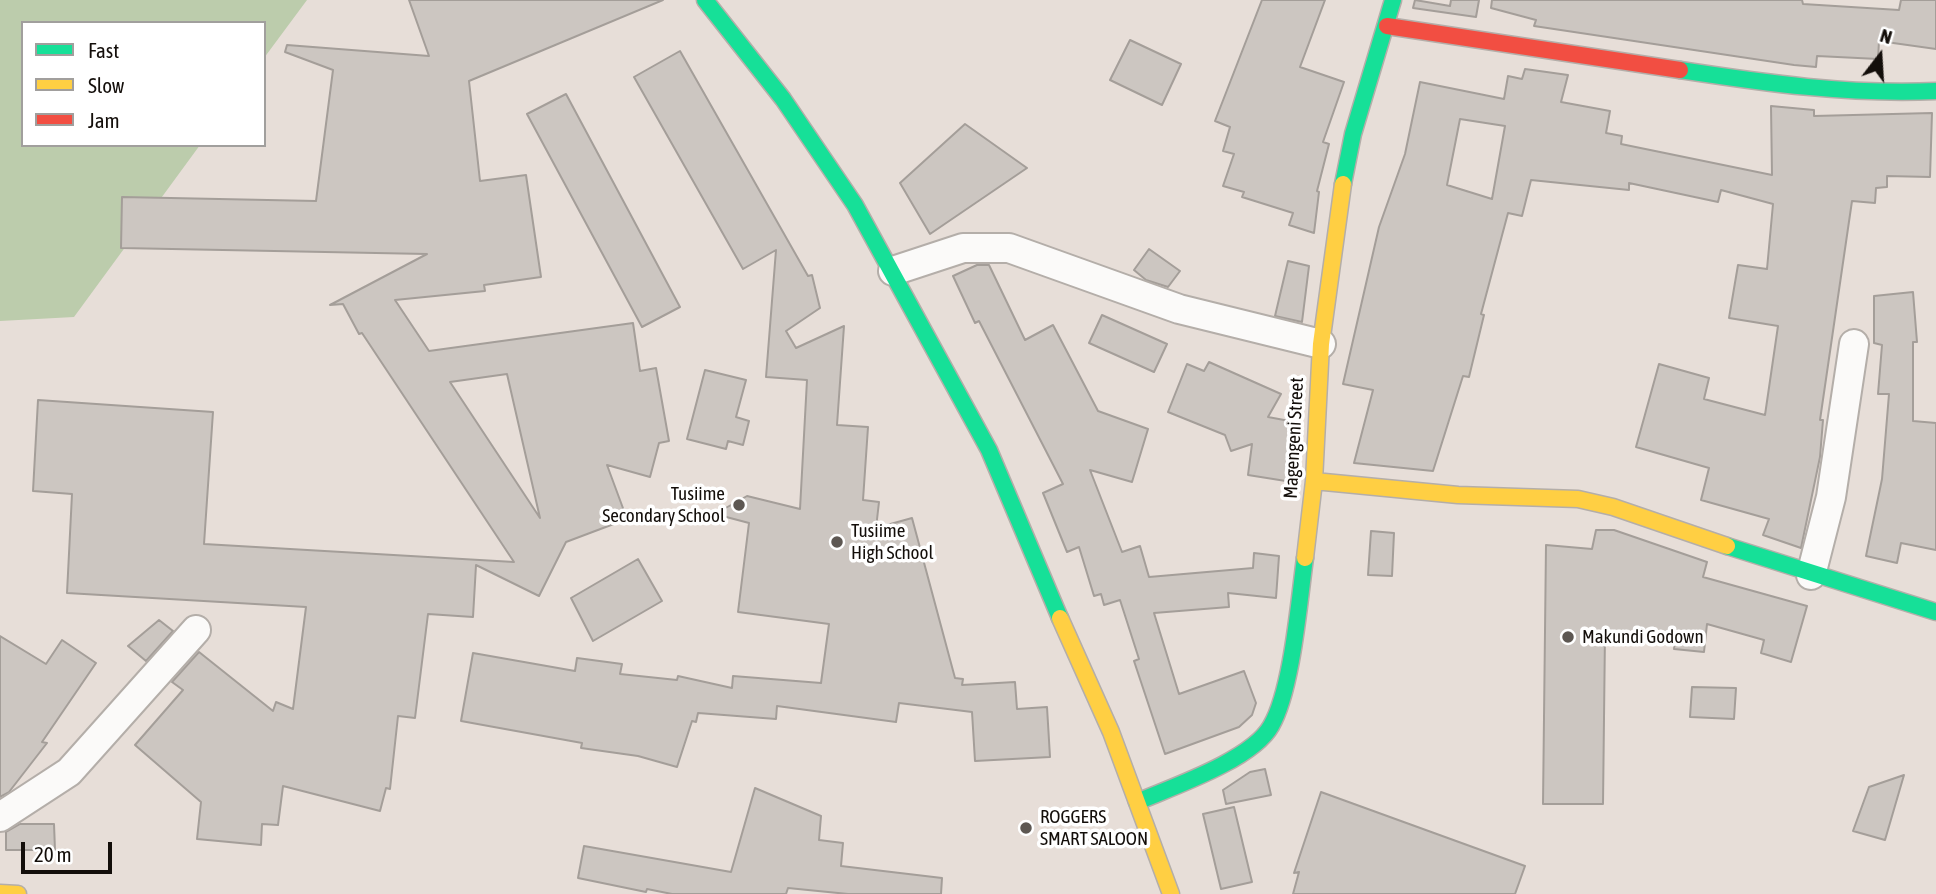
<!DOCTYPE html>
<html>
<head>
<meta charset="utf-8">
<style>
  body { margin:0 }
  #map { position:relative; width:1936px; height:894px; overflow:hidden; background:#e7ded8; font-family:"Asap Condensed",sans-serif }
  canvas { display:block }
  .legend { position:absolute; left:21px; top:21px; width:245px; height:126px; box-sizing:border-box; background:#fff; border:2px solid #a19f9d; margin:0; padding:9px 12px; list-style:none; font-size:21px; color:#130e0a }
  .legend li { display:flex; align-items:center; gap:14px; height:35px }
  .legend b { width:35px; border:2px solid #a19f9d }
  .north { position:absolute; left:1845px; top:21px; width:70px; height:70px; -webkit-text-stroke:5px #fff; paint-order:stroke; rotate:17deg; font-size:19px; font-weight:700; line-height:28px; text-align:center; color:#130e0a }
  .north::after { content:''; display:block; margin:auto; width:24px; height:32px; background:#130e0a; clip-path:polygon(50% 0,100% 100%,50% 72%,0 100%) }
  .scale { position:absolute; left:21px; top:842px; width:91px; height:32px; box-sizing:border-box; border:4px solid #130e0a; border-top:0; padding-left:9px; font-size:21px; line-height:24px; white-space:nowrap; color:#130e0a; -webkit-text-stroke:5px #fff; paint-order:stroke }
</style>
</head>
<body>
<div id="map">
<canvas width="1936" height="894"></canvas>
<ul class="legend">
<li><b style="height:9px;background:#16e098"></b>Fast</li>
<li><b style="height:9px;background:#ffcf43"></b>Slow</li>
<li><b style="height:9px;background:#f24e42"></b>Jam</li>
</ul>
<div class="north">N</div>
<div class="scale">20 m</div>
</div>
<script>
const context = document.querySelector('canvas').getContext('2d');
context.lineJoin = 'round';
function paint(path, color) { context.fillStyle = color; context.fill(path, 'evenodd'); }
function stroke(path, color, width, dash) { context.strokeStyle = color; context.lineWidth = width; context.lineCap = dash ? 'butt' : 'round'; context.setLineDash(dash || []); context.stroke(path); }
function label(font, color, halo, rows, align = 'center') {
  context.font = font + ' "Asap Condensed",sans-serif'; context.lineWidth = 7; context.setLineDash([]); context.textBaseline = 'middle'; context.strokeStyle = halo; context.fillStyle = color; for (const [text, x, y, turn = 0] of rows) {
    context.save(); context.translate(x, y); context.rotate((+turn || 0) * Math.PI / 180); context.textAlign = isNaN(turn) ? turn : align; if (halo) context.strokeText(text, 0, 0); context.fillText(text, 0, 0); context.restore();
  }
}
paint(new Path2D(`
  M 0,0 L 307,0 L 264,58 L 264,23 L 23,23 L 23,145 L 200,145 L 74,317 L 0,321 Z`), '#bcccac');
const building = new Path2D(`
  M 409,0 L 663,0 L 469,81 L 480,181 L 526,175 L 541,277 L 484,285 L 485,291 L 395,300 L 429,351 L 633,323 L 640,371 L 656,368 L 669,441 L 659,443 L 650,477 L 607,465 L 627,519 L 566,542 L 539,596 L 476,565 L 473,617 L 428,614 L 415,718 L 398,716 L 390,789 L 386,788 L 380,811 L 283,786 L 278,825 L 262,824 L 261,845 L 197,839 L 201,802 L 135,745 L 183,690 L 172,682 L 199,652 L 273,711 L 276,702 L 293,709 L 306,607 L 67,593 L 72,494 L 33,491 L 38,400 L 213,412 L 204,544 L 514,562 L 362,333 L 359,334 L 343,304 L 330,305 L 427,254 L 121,248 L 122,197 L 316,201 L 333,70 L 285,52 L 287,45 L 429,56 ZM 507,374 L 540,518 L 450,382 Z
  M 1262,0 L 1325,0 L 1300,67 L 1344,82 L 1323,142 L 1329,144 L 1317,191 L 1319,192 L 1314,233 L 1289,225 L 1293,213 L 1242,197 L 1244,192 L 1223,186 L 1234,154 L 1223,151 L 1230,127 L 1215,121 Z
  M 1415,0 L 1450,6 L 1451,0 L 1479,0 L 1476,17 L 1413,8 Z
  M 1492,0 L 1802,0 L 1803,4 L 1899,10 L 1901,0 L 1936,0 L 1936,49 L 1879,41 L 1878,59 L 1817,56 L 1816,67 L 1794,65 L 1534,26 L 1536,20 L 1491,8 Z
  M 1130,40 L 1181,64 L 1162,105 L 1110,80 Z
  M 680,51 L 808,276 L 812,275 L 820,308 L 786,331 L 796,348 L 844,326 L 837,425 L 868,427 L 863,500 L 879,502 L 876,528 L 912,518 L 955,678 L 963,679 L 962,685 L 1015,682 L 1017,709 L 1047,707 L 1050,757 L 975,761 L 972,712 L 899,703 L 896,722 L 777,706 L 776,719 L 698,713 L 696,722 L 692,721 L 677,767 L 638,756 L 581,748 L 582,743 L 461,721 L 473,653 L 575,671 L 577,658 L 622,664 L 620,674 L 677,680 L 678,676 L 732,688 L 733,676 L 821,683 L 829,624 L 738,612 L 749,523 L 715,514 L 747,496 L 800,509 L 807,380 L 766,377 L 776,250 L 743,269 L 634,77 Z
  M 1525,69 L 1568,75 L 1561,102 L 1610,111 L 1606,133 L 1622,136 L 1621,144 L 1772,175 L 1771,106 L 1814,110 L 1814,116 L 1932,113 L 1930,177 L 1887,176 L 1887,187 L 1876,188 L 1875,203 L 1852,201 L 1820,420 L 1823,420 L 1820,457 L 1801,548 L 1763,535 L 1769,519 L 1701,500 L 1709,468 L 1636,447 L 1659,364 L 1709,378 L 1704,399 L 1765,415 L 1778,326 L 1729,318 L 1738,265 L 1767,269 L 1773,204 L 1721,190 L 1718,202 L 1629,183 L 1629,190 L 1531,180 L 1522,216 L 1508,213 L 1481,314 L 1484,315 L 1469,377 L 1463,376 L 1433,471 L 1354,463 L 1373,390 L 1343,384 L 1379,227 L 1405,154 L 1420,82 L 1504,99 L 1508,76 L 1522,79 ZM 1460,119 L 1505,126 L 1492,199 L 1447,185 Z
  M 566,94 L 680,307 L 642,327 L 527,114 Z
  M 965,124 L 1027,168 L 930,234 L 900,183 Z
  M 1149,249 L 1180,271 L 1168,287 L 1146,280 L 1134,270 Z
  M 1288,261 L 1309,266 L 1302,322 L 1275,316 Z
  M 977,265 L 989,265 L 1025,340 L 1053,325 L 1098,411 L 1148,429 L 1132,482 L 1090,470 L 1122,552 L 1140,546 L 1149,577 L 1253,568 L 1254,553 L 1279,556 L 1276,598 L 1228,593 L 1229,607 L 1154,613 L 1179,694 L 1244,671 L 1256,703 L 1252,715 L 1239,727 L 1165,754 L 1134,661 L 1139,659 L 1120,600 L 1104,605 L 1101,594 L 1094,596 L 1079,547 L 1067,552 L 1043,493 L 1063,484 L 979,321 L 975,323 L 953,276 Z
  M 1913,292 L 1917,342 L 1913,342 L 1913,421 L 1936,423 L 1936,550 L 1901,543 L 1897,563 L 1866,556 L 1882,479 L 1889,394 L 1878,394 L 1882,345 L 1874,343 L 1874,296 Z
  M 1102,315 L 1167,344 L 1154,372 L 1089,343 Z
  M 1209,362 L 1281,394 L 1268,417 L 1295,422 L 1292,482 L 1248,475 L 1252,444 L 1231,451 L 1225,435 L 1168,412 L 1187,364 L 1204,371 Z
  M 705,370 L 746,380 L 736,417 L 749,421 L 743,445 L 728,441 L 726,449 L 687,439 Z
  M 1596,530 L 1614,530 L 1707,562 L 1703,577 L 1807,606 L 1791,662 L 1761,653 L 1764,640 L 1707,624 L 1704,652 L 1674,649 L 1675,640 L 1605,633 L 1603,804 L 1543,804 L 1546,545 L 1592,549 Z
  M 1371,531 L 1394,533 L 1392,576 L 1368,575 Z
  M 638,559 L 662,601 L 593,641 L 571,598 Z
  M 159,620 L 173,631 L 146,661 L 128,646 Z
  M 0,636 L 46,664 L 62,640 L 96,663 L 42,742 L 47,743 L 9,792 L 0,797 Z
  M 1692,687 L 1736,688 L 1734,719 L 1690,717 Z
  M 1265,769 L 1271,795 L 1226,804 L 1223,790 L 1250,772 Z
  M 1904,775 L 1885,840 L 1853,831 L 1869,787 Z
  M 755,788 L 821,816 L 819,840 L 843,843 L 841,866 L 942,878 L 941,894 L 848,894 L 788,888 L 786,894 L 672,894 L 647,889 L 646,892 L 578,878 L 584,846 L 731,872 Z
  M 1321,792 L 1525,866 L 1515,894 L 1293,894 L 1299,872 L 1294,873 Z
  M 1234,807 L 1252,882 L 1221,889 L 1203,814 Z
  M 20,824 L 54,824 L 55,850 L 6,850 L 6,832 Z`);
paint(building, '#ccc6c1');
stroke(building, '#a49e99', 2);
const street = new Path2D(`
  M 893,271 L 963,248 L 1009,248 L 1179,309 L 1321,344
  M 1811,575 L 1831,497 L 1854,344
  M 0,817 L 69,772 L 196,630`);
const fast = new Path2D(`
  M 705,0 L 783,99 L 855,205 L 989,450 L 1060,618
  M 1680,70 C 1765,83 1849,95 1936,91
  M 1343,184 L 1353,134 L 1393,0
  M 1727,546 L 1936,612
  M 1137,802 C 1172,787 1252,760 1271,726 C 1292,690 1299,602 1305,558`);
const slow = new Path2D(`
  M 1314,481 L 1458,495 L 1578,499 L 1613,507 L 1727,546
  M 1305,558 L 1314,481 L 1321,344 L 1343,184
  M 1060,618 L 1111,732 L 1171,894
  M 0,893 L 18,894`);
const jam = new Path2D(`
  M 1387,26 L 1680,70`);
stroke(street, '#b4aea9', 32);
stroke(fast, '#b4aea9', 19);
stroke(slow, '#b4aea9', 19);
stroke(jam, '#b4aea9', 19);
stroke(street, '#fbfaf9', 28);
stroke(fast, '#16e098', 16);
stroke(slow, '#ffcf43', 16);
stroke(jam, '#f24e42', 16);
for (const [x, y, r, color] of [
  [739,505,7,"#5d5752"],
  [837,542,7,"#5d5752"],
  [1568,637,7,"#5d5752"],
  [1026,828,7,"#5d5752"]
]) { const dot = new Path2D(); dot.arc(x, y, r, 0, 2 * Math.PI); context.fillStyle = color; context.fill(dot); stroke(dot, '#fff', 2.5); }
label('19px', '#130e0a', '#fff', [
  ["Magengeni Street",1294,438,-87]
]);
label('19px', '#130e0a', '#fff', [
  ["Tusiime",725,494,"right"],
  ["Secondary School",725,516,"right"],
  ["Tusiime",851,531],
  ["High School",851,553],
  ["Makundi Godown",1582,637],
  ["ROGGERS",1040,817],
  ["SMART SALOON",1040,839]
], 'left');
</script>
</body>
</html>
